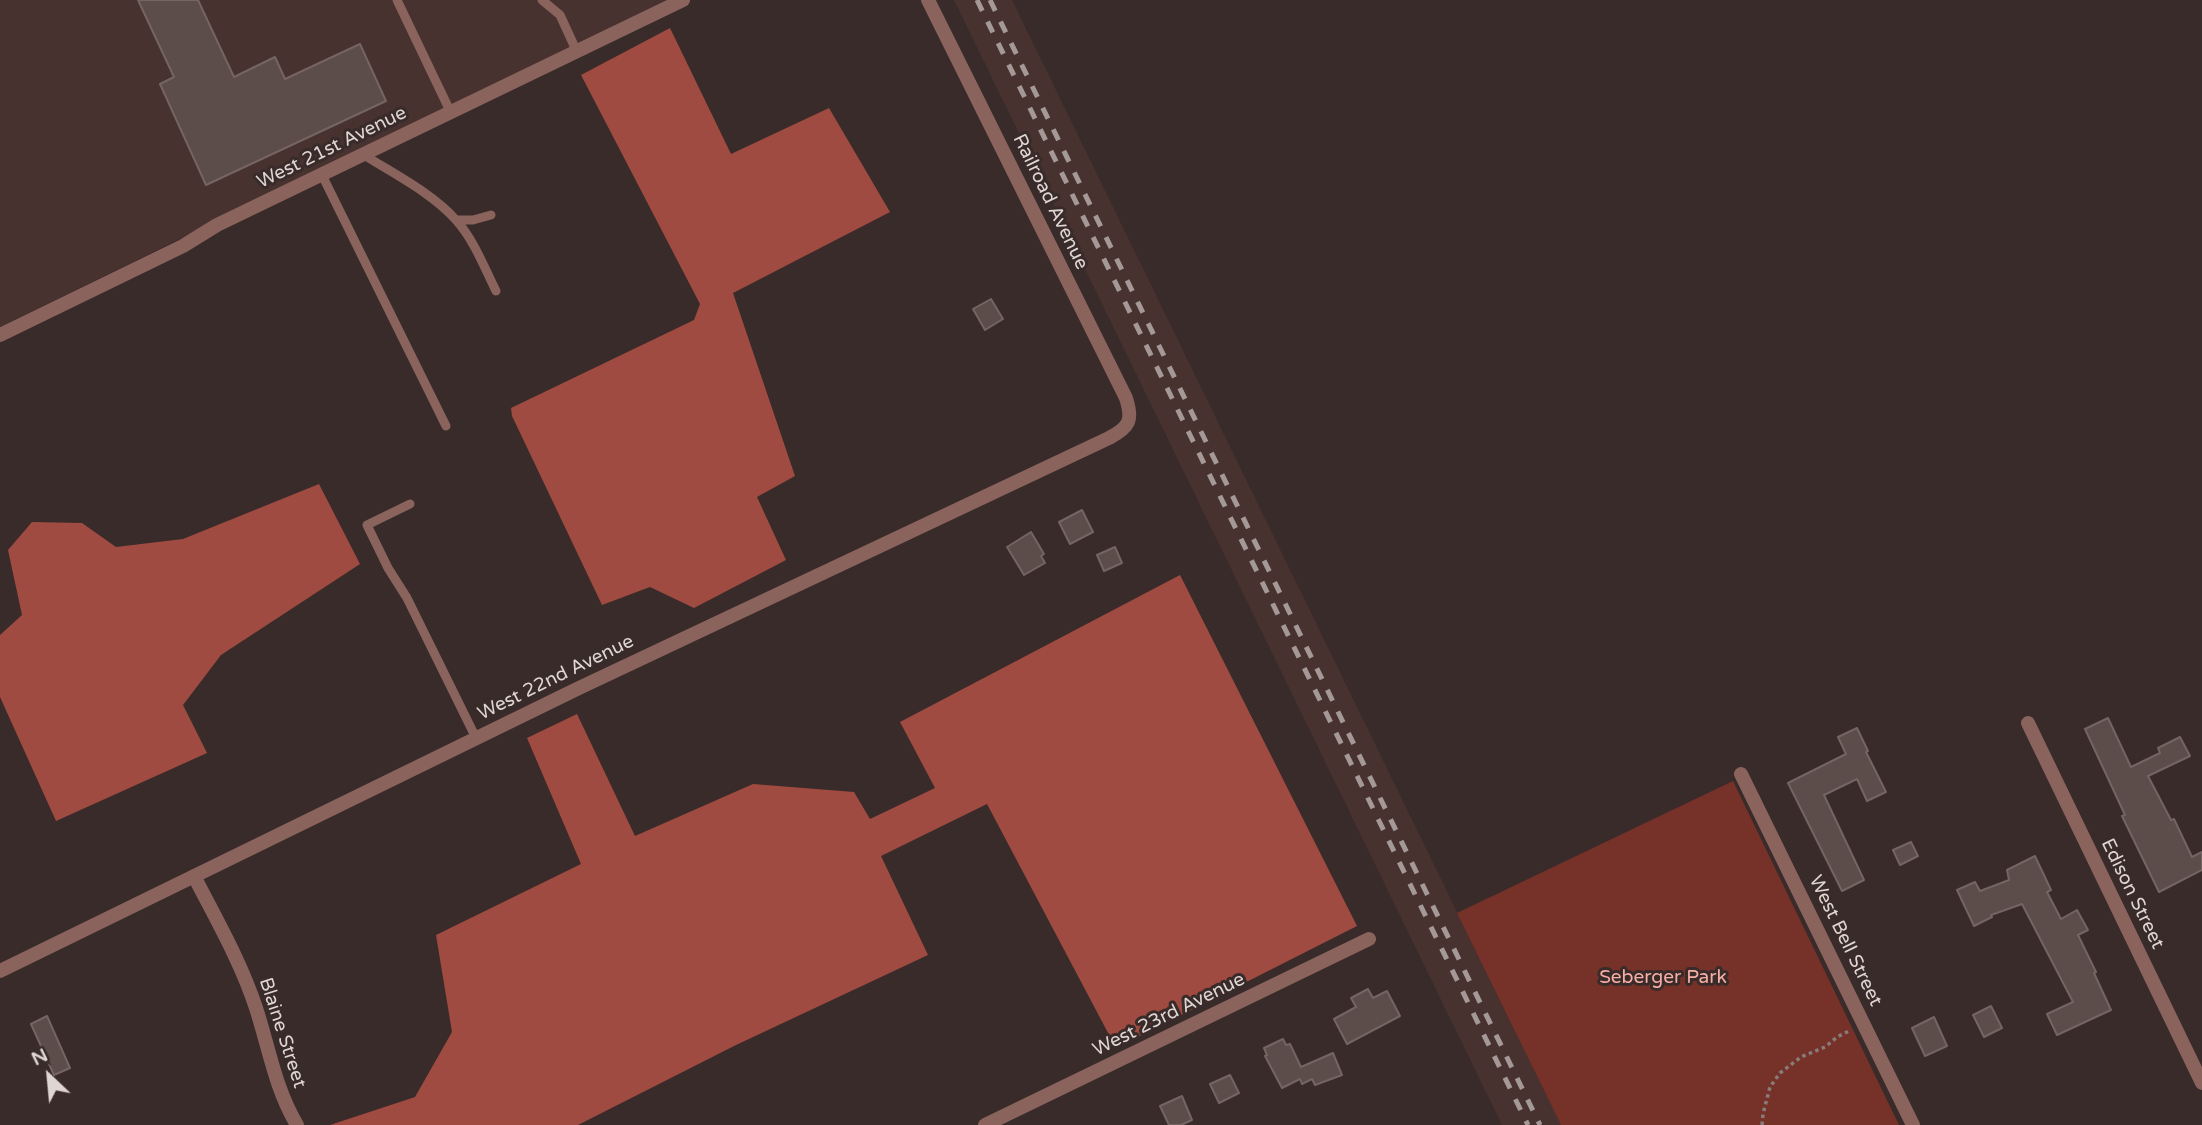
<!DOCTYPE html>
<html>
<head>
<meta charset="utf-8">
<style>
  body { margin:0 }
  #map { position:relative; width:2202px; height:1125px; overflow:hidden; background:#392b29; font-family:"Varela Round",sans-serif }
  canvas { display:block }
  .north { position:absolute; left:14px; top:1041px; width:70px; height:70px; -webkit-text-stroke:5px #392b29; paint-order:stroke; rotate:334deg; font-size:19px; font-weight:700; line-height:28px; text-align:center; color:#dfd6d4 }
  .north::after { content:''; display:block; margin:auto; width:24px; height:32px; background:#dfd6d4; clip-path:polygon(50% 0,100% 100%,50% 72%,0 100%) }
</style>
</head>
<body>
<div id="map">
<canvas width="2202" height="1125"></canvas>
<div class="north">N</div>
</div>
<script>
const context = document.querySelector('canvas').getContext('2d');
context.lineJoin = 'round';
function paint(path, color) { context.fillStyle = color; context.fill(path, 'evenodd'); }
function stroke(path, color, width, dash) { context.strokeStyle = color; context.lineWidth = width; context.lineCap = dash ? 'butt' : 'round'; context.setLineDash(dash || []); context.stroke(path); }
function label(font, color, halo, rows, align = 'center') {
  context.font = font + ' "Varela Round",sans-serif'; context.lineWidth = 6; context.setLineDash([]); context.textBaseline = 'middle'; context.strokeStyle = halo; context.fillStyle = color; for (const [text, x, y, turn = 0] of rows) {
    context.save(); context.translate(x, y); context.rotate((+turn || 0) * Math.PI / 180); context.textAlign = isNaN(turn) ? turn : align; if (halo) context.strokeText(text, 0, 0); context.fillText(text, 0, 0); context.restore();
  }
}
paint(new Path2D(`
  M 0,0 L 667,0 L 0,327 Z
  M 954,0 L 1012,0 L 1561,1125 L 1502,1125 Z`), '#47322f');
paint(new Path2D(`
  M 1733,781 L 1899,1125 L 1561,1125 L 1457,913 Z`), '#763129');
paint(new Path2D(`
  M 670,28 L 731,154 L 829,108 L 890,212 L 733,293 L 795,476 L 757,497 L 786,560 L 694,608 L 650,587 L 602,605 L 512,416 L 511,408 L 694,320 L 700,304 L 581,75 Z
  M 319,484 L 360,564 L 221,655 L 183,705 L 207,753 L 56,821 L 0,697 L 0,635 L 22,615 L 8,550 L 32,522 L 82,523 L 116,547 L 183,539 Z
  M 1180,575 L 1357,926 L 1116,1048 L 987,804 L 881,856 L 928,955 L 736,1045 L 578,1125 L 330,1125 L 415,1097 L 452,1032 L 436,935 L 581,864 L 527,738 L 577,714 L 635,836 L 753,784 L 854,792 L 870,819 L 935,788 L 900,722 Z`), '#a04b41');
const building = new Path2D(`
  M 138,0 L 198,0 L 234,77 L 275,57 L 285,79 L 360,44 L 386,101 L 206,185 L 160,84 L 174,77 Z
  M 991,299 L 1003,319 L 985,330 L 973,309 Z
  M 1082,510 L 1093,532 L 1070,544 L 1059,522 Z
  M 1031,532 L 1044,554 L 1041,556 L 1045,563 L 1024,575 L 1007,547 Z
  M 1115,547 L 1122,563 L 1104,571 L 1097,555 Z
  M 2108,718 L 2131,767 L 2160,753 L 2158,748 L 2180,737 L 2190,756 L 2148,776 L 2171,820 L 2174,819 L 2192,857 L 2202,852 L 2202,870 L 2159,892 L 2122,816 L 2125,815 L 2085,729 Z
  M 1857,728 L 1868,751 L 1866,752 L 1886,792 L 1867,801 L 1857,779 L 1824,795 L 1864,880 L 1842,891 L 1788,783 L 1846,754 L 1838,737 Z
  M 1911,842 L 1918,856 L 1900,865 L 1893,850 Z
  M 2035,856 L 2051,890 L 2047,892 L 2061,919 L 2077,910 L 2088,930 L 2078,935 L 2096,972 L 2094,973 L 2111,1010 L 2057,1035 L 2047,1014 L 2073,1002 L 2022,904 L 1991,915 L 1992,917 L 1974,926 L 1957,890 L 1975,882 L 1980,891 L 2009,880 L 2007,870 Z
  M 1368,989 L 1373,998 L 1387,991 L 1400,1016 L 1347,1044 L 1334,1019 L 1356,1007 L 1351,998 Z
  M 1991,1006 L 2002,1028 L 1984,1037 L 1973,1015 Z
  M 47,1016 L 70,1068 L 54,1075 L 31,1024 Z
  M 1934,1017 L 1947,1046 L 1925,1056 L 1912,1028 Z
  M 1283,1039 L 1286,1045 L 1290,1044 L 1301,1067 L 1333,1053 L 1342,1075 L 1315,1085 L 1312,1079 L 1302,1084 L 1300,1079 L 1282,1088 L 1265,1056 L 1267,1055 L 1264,1048 Z
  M 1230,1075 L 1239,1093 L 1219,1103 L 1210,1084 Z
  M 1182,1096 L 1192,1120 L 1181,1125 L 1169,1125 L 1160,1106 Z`);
paint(building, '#5c4c4a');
stroke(building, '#746462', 2);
stroke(new Path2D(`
  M 1762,1125 L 1763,1114 L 1770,1087 L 1780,1073 L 1801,1057 L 1825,1047 L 1837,1037 L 1849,1031`), '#877c7a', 3.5, [3.5, 3.5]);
stroke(new Path2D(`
  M 397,0 L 451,113
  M 542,0 L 560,15 L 577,52
  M 364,155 C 394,174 432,193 456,220 C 474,240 484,267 496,291
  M 322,175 L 446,426
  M 456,220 L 473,220 L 491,215
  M 410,504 L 367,525 L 388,568 L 407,598 L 476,738`), '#8a635d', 9);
stroke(new Path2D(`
  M 0,335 L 183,246 L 217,225 L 683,0
  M 2028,723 L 2202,1083
  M 1741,774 L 1913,1125
  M 194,876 C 216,919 241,962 256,1008 C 269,1048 275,1088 297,1125
  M 0,971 L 579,688 L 1109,438 C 1130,427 1133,420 1126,398 L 928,0
  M 985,1125 L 1369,939`), '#8a635d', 14);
stroke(new Path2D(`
  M 977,0 L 1528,1125
  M 990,0 L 1540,1125`), '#a49997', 5, [12, 12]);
label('19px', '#dfd6d4', '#392b29', [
  ["West 21st Avenue",332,148,-26],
  ["Railroad Avenue",1050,202,64],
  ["West 22nd Avenue",556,678,-26],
  ["Edison Street",2132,894,64],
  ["West Bell Street",1845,941,64],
  ["West 23rd Avenue",1169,1015,-26],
  ["Blaine Street",282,1033,72]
]);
label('19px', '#f7aea4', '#392b29', [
  ["Seberger Park",1663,978]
]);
</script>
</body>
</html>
